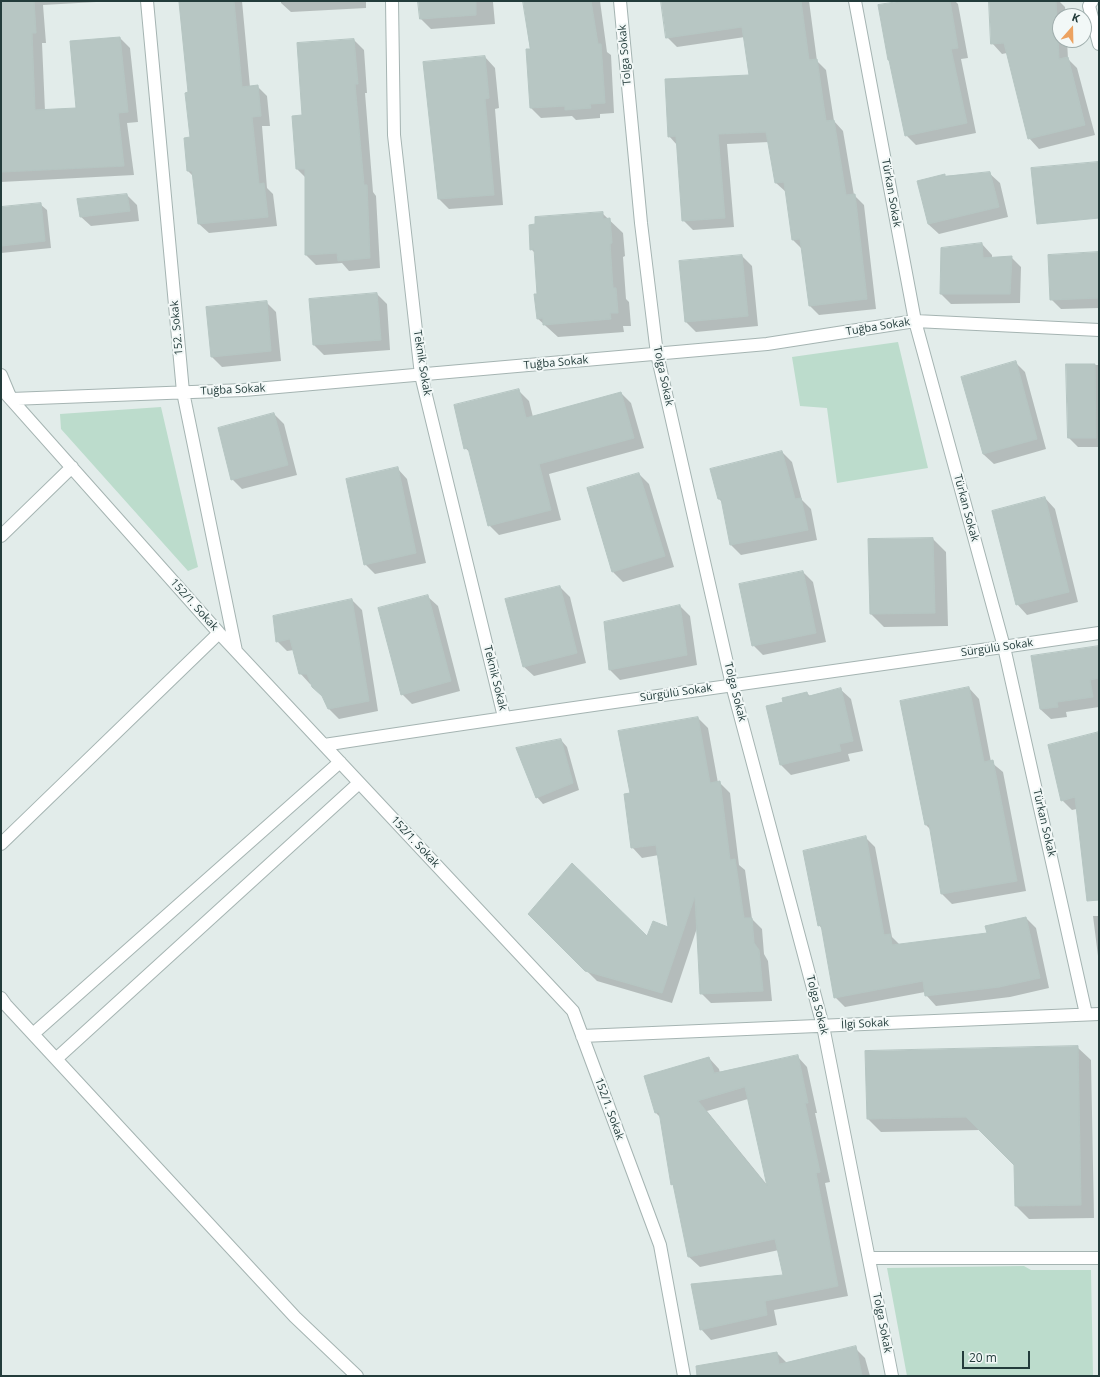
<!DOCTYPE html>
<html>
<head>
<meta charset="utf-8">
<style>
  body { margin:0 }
  #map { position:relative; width:1100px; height:1377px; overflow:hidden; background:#e2ecea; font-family:"Open Sans",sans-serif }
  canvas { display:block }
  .frame { position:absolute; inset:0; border:2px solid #233c3b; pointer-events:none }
  .north { position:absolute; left:1052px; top:8px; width:40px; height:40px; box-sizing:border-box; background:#f2f8f7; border:1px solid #9fadac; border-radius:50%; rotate:20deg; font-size:11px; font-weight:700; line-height:16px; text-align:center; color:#233c3b }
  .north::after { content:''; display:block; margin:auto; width:14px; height:18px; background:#eca260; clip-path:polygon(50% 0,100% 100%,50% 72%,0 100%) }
  .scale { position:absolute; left:962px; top:1351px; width:68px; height:18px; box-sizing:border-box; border:2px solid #233c3b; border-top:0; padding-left:5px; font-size:12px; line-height:14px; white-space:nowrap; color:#233c3b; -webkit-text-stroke:3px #f2f8f7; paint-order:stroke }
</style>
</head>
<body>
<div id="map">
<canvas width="1100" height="1377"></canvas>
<div class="frame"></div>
<div class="north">K</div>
<div class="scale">20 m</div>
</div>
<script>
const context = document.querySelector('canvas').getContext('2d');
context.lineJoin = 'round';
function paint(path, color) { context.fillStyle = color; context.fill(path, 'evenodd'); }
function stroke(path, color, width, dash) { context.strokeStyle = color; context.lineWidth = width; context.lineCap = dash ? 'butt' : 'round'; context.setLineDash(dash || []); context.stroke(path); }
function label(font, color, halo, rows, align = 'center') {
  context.font = font + ' "Open Sans",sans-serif'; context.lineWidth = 4; context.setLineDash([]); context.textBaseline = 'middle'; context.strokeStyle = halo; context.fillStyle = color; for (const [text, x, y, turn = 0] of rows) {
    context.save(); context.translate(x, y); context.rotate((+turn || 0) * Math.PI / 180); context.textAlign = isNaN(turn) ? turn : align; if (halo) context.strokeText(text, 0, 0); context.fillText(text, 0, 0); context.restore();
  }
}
paint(new Path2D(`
  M 898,342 L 928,468 L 837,483 L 827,408 L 800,406 L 792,357 Z
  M 161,407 L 198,567 L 188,571 L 61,429 L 60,414 Z
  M 1024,1266 L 1031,1270 L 1091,1270 L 1093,1376 L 907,1376 L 887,1268 Z`), '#bcdccc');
paint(new Path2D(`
  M 1,1 L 114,1 L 43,5 L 46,43 L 42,43 L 45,111 L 78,109 L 120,38 L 130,48 L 138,122 L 127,123 L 134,175 L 1,182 Z
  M 185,1 L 242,1 L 250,87 L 257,86 L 267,96 L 270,126 L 262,126 L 267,188 L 273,194 L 277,226 L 209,233 L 199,224 L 194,177 L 188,171 L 191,138 Z
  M 281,1 L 366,1 L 366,8 L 291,12 L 281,3 Z
  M 419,1 L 501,1 L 493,2 L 495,24 L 431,29 L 421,19 Z
  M 524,1 L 600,1 L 607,52 L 611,55 L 614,113 L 600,114 L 600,118 L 576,120 L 572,116 L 541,118 L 531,108 L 531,50 Z
  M 662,1 L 809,1 L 817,61 L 826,70 L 834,121 L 843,131 L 854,195 L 864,205 L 876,309 L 819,315 L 810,306 L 803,250 L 793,240 L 786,192 L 776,183 L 769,142 L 727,144 L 734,227 L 693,230 L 683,220 L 677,145 L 669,136 L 750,76 L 745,37 L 677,47 L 667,37 Z
  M 908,1 L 955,1 L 958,4 L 968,58 L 961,59 L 976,133 L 916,145 L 906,135 L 890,61 L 888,60 Z
  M 990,1 L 1059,1 L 1065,7 L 1066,16 L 1060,16 L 1060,40 L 1067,40 L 1068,59 L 1077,68 L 1095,135 L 1039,149 L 1029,138 L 1007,53 L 1002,54 L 992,43 Z
  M 354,40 L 364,50 L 367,93 L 365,93 L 373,192 L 376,196 L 380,268 L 349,271 L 342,263 L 316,265 L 306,255 L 306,178 L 297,169 L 303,116 Z
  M 485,57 L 495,68 L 499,108 L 495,109 L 503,205 L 449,209 L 439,199 Z
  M 989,173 L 1000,183 L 1008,217 L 939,234 L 928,224 L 945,175 L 946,177 Z
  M 127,195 L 137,205 L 139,221 L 91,226 L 80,216 Z
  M 40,204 L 47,210 L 51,248 L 1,253 L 1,208 Z
  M 602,213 L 623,233 L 625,256 L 623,257 L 626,299 L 629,302 L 631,326 L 623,326 L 624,332 L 558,337 L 537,318 L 538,295 L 535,253 L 531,249 Z
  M 982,244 L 992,255 L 992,258 L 1011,257 L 1021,267 L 1020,303 L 951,304 L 941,294 L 942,249 Z
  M 1099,253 L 1099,308 L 1061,309 L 1051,299 Z
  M 742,256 L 752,266 L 758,326 L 696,332 L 686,322 Z
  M 377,294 L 387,304 L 390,350 L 324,355 L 314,345 Z
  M 266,302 L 276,312 L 281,361 L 222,367 L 212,357 L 207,308 Z
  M 1015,362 L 1025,372 L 1046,449 L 994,464 L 983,454 Z
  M 1067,365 L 1099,365 L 1099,447 L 1078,447 L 1069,438 Z
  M 519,391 L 529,401 L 533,417 L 621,393 L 631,403 L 644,448 L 549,474 L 561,520 L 499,535 L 489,525 L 471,453 L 465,448 Z
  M 274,414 L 284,424 L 297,475 L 242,489 L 232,479 Z
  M 782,452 L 792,462 L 802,500 L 811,509 L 817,540 L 741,555 L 731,545 L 723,503 L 719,499 Z
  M 397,468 L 407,479 L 426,563 L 375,574 L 365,564 Z
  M 639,474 L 649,484 L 674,567 L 623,582 L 613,572 L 588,489 Z
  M 1045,498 L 1055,509 L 1078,602 L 1027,615 L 1017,604 Z
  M 933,539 L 946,552 L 948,626 L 884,627 L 871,614 Z
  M 803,572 L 813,582 L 826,642 L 763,655 L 753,645 Z
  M 560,587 L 570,597 L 586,663 L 534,676 L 523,666 Z
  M 427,596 L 438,606 L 460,691 L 412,704 L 402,694 Z
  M 352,600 L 362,610 L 378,711 L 339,719 L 328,708 L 323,697 L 311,684 L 310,684 L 300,673 L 294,650 L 287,651 L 277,641 Z
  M 680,606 L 690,616 L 697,665 L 620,680 L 610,670 L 605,623 Z
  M 1099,647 L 1099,707 L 1066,712 L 1067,717 L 1051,719 L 1040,709 L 1032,657 Z
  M 969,688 L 979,699 L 991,762 L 1003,772 L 1026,891 L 952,904 L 942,894 L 931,830 L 926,825 Z
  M 840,689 L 851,699 L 863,751 L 848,754 L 850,761 L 791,775 L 781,765 L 767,707 L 785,703 L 807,693 L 810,696 Z
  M 698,718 L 708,728 L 718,783 L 719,782 L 730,793 L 739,865 L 745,870 L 752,919 L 762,929 L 764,954 L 768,961 L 772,1001 L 711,1003 L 701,993 L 697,928 L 672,1003 L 597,981 L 529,914 L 647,937 L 670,929 L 659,855 L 642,858 L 632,847 L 631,794 Z
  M 1099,733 L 1099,804 L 1072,810 L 1062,800 Z
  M 561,740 L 567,747 L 579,790 L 543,804 L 537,797 Z
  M 865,837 L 875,847 L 892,937 L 900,945 L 988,934 L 1026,918 L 1036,928 L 1049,988 L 1010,997 L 936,1006 L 926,995 L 925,992 L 845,1007 L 835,997 L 822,929 L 819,925 Z
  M 1093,916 L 1099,916 L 1099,964 Z
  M 1077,1047 L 1091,1060 L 1094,1218 L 1029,1219 L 1016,1206 L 1015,1164 L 981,1130 L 881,1132 L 868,1119 Z
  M 797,1056 L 807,1067 L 817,1113 L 815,1113 L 830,1182 L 825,1183 L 848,1296 L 774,1310 L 777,1325 L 711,1340 L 701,1329 L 784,1276 L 779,1250 L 700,1267 L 689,1257 L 675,1187 L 672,1184 L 661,1118 L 656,1113 L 645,1077 L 709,1058 L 719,1069 L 720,1073 ZM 748,1099 L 768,1186 L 707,1111 Z
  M 855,1348 L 865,1358 L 870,1376 L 712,1376 L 777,1353 L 787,1363 Z`), '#0003');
const building = new Path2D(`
  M 1,1 L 34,1 L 36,33 L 32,33 L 35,110 L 76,108 L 70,41 L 120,37 L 128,112 L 118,113 L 124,166 L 1,172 Z
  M 195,1 L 234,1 L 242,87 L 258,85 L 261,116 L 252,117 L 259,184 L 264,183 L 268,217 L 198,224 L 192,171 L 187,171 L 184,138 L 190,137 L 185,93 L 188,92 L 179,2 Z
  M 418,1 L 476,1 L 476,15 L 420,19 Z
  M 523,1 L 591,1 L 598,44 L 601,44 L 605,103 L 590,104 L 591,108 L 565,110 L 565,106 L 530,108 L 526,49 L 530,49 Z
  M 661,1 L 801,1 L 809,60 L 817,59 L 826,121 L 834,120 L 846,195 L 855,194 L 867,299 L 809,306 L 800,239 L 792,240 L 784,182 L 775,183 L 766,132 L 718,134 L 725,218 L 682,221 L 676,136 L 668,137 L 665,79 L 749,75 L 742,27 L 666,38 Z
  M 902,1 L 950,1 L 958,48 L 951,49 L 967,123 L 905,136 L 889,60 L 888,60 L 878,5 Z
  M 989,1 L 1056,1 L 1059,59 L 1068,57 L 1085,125 L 1028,139 L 1004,43 L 991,44 Z
  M 354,39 L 358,84 L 355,84 L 364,185 L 367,185 L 370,258 L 338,261 L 337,253 L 305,255 L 305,169 L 296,169 L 292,116 L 302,115 L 297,43 Z
  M 485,56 L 489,98 L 485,99 L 494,195 L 438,199 L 423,62 Z
  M 1098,162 L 1099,177 L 1099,218 L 1037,224 L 1031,168 Z
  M 990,172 L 999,207 L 928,224 L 917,181 L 945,174 L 945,176 Z
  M 127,194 L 130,211 L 80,217 L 77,199 Z
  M 41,203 L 45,241 L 1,246 L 1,207 Z
  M 603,212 L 603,219 L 610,218 L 612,243 L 610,244 L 613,288 L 616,288 L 618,313 L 610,313 L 611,319 L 543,325 L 543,318 L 537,319 L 534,294 L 537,294 L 534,249 L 530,250 L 529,225 L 535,224 L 535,217 Z
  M 982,243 L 983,258 L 1012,256 L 1010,294 L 940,294 L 941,248 Z
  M 1099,252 L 1099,298 L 1050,300 L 1048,255 Z
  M 742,255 L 748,316 L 685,322 L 679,261 Z
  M 377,293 L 381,340 L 313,345 L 309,299 Z
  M 267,301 L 271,351 L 211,357 L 206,307 Z
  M 1016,361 L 1037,439 L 983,454 L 961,377 Z
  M 1066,364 L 1095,364 L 1096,438 L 1068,438 Z
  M 519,389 L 526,418 L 621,392 L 634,438 L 539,464 L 551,510 L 488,526 L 468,448 L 464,449 L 454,405 Z
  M 274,413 L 288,465 L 231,480 L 218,428 Z
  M 782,451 L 795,499 L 801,498 L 808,530 L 730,545 L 721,499 L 718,499 L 710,469 Z
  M 398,467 L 416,553 L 364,565 L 346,479 Z
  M 639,473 L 665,556 L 612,572 L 587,488 Z
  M 1045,497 L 1069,592 L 1016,605 L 992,511 Z
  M 933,538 L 935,613 L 870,614 L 868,539 Z
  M 803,571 L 816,633 L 752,646 L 739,584 Z
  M 560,586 L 577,653 L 523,667 L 505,599 Z
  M 428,595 L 451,681 L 401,695 L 378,608 Z
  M 352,599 L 369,701 L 328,709 L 322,696 L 312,687 L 307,674 L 299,674 L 290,639 L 276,642 L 273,616 Z
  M 680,605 L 687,655 L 609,670 L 604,622 Z
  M 1099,646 L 1099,678 L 1090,680 L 1093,697 L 1057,702 L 1058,707 L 1040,709 L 1031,656 Z
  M 969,687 L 984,762 L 993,760 L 1017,881 L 941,894 L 929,824 L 925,825 L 900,701 Z
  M 841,688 L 853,741 L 839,744 L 841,751 L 780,765 L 766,706 L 783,702 L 782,698 L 807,692 L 808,696 Z
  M 698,717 L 710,783 L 720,781 L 730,860 L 735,859 L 744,918 L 752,918 L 754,943 L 759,950 L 763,991 L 700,994 L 695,896 L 662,993 L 585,971 L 528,914 L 572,863 L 647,936 L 653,921 L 668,927 L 656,845 L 631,848 L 624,794 L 630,793 L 618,731 Z
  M 1099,732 L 1099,900 L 1087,901 L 1075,797 L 1061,801 L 1048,745 Z
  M 561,739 L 573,783 L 536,798 L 516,748 Z
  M 866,836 L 884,935 L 890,934 L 892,945 L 987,933 L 985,926 L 1026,917 L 1040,978 L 999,987 L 925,996 L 923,981 L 834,998 L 821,925 L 818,926 L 803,851 Z
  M 1078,1046 L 1081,1205 L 1015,1206 L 1014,1165 L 966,1117 L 867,1119 L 865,1051 Z
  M 798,1055 L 808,1103 L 805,1103 L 820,1172 L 816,1173 L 838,1286 L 765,1301 L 767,1315 L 700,1330 L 691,1284 L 783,1275 L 775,1239 L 688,1257 L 673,1184 L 671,1185 L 659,1112 L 655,1113 L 644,1076 L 709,1057 L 714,1073 ZM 745,1087 L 767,1186 L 698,1101 Z
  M 856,1346 L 862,1376 L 697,1376 L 696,1366 L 777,1352 L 779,1364 Z`);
paint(building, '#b7c6c3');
stroke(building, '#b5c5c2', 1);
const minor = new Path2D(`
  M 147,1 L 183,392 L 236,651
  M 392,1 L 394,135 L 421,375 L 504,717
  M 620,1 L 641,223 L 657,354 L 732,685 L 823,1026 L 892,1376
  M 855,1 L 915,321 L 1004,647 L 1086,1014
  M 1092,1 L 1089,6 L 1099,44
  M 1,375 L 11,399 L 244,390 L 767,344 L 915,321 L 1099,330
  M 1,388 L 219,633 L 573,1011 L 660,1245 L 684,1376
  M 1,536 L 72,467
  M 324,745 C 582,705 841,671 1099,633
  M 1,844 L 219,633
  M 1,998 L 6,1005 L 295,1317 L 357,1376
  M 33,1034 L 340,762
  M 582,1036 L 1099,1014
  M 56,1059 L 359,783
  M 869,1258 L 1099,1258`);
stroke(minor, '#a5b4b2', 14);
stroke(minor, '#fff', 12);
label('11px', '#233c3b', '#f2f8f7', [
  ["Tolga Sokak",625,55,-95],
  ["Türkan Sokak",891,193,80],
  ["Tuğba Sokak",878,327,-9],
  ["152. Sokak",177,328,-95],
  ["Teknik Sokak",422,363,81],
  ["Tuğba Sokak",556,363,-5],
  ["Tolga Sokak",663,376,78],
  ["Tuğba Sokak",233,390,-3],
  ["Türkan Sokak",966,508,75],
  ["152/1. Sokak",194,605,48],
  ["Sürgülü Sokak",997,648,-8],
  ["Teknik Sokak",495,678,76],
  ["Tolga Sokak",735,692,76],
  ["Sürgülü Sokak",676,693,-8],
  ["Türkan Sokak",1044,823,77],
  ["152/1. Sokak",415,842,47],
  ["Tolga Sokak",817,1005,76],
  ["İlgi Sokak",865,1024,-3],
  ["152/1. Sokak",609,1109,70],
  ["Tolga Sokak",882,1323,79]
]);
</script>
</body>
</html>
